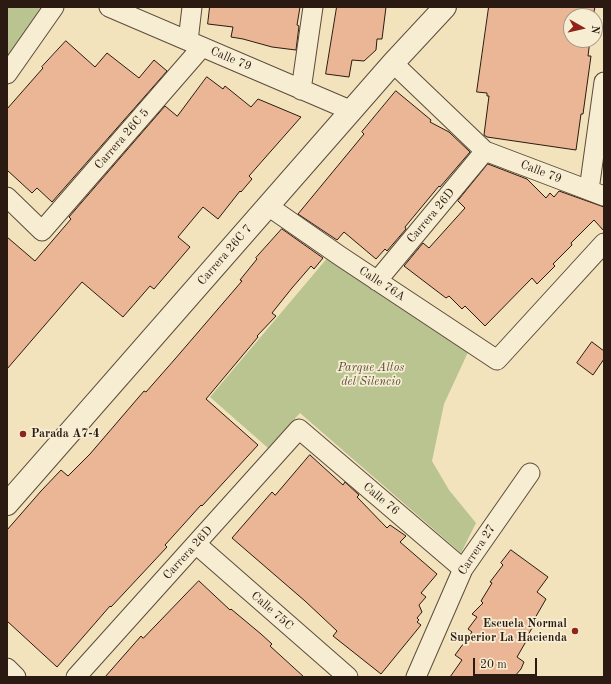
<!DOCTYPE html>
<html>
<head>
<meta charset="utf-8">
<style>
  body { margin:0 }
  #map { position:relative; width:611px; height:684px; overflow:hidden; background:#f2e3bc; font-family:"Old Standard TT",serif }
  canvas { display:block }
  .frame { position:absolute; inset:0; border:8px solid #2a1a11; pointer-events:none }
  .north { position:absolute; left:563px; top:8px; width:40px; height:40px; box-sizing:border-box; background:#f7edd3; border:1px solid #a59985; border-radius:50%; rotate:98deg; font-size:11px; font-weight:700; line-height:16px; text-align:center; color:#2a1a11 }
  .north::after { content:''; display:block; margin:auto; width:14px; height:18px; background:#8f2418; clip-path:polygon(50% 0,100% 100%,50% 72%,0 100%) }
  .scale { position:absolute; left:473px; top:658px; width:64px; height:18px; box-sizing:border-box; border:2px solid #2a1a11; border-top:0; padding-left:5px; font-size:12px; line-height:14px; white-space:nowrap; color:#2a1a11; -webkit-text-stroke:3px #f7edd3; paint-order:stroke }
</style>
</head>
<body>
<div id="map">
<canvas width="611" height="684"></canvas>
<div class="frame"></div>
<div class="north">N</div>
<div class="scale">20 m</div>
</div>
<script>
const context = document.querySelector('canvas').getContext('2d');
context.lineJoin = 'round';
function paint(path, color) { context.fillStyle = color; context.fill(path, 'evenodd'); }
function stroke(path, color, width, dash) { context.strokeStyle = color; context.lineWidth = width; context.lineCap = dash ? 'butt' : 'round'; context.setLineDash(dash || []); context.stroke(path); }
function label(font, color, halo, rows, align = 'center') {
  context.font = font + ' "Old Standard TT",serif'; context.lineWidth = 3.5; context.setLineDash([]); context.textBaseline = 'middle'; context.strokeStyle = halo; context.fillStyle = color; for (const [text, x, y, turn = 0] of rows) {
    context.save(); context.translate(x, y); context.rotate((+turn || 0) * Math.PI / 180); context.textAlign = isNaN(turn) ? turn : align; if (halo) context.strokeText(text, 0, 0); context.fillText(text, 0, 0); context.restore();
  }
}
paint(new Path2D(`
  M 7,7 L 43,7 L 7,60 Z
  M 329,256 L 469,350 L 444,404 L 432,461 L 449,490 L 476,523 L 461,553 L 300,413 L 268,448 L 210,397 Z`), '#b9c491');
const building = new Path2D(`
  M 210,7 L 300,7 L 297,25 L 299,26 L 296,50 L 272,47 L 243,39 L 231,37 L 233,27 L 208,24 Z
  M 337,7 L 386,7 L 382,39 L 377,39 L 376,50 L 364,61 L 352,60 L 349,77 L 326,74 Z
  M 489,7 L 595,7 L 593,16 L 571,16 L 571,40 L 590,40 L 588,56 L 591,56 L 583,114 L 581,114 L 576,150 L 487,137 L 484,135 L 489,96 L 487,96 L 487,93 L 477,92 Z
  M 66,41 L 95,67 L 107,53 L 139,78 L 154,60 L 167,71 L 52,202 L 37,188 L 32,193 L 7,170 L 7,109 L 43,68 L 42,67 Z
  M 207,77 L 223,89 L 225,86 L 251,107 L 258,99 L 301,117 L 249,176 L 252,179 L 241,192 L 240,191 L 218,219 L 203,207 L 178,237 L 190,247 L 154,289 L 150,286 L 123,317 L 82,282 L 7,369 L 7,237 L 35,261 L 71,219 L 69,217 L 165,106 L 177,116 Z
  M 396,91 L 431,120 L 430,122 L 449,132 L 470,152 L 440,187 L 439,186 L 405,227 L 406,229 L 387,251 L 385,249 L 376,259 L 344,232 L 337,240 L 298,214 L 364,134 L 362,132 Z
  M 488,164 L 527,179 L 546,198 L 550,193 L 554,197 L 559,191 L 604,207 L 604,231 L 594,220 L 571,243 L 572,245 L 553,264 L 555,266 L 537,284 L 532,278 L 485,326 L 465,306 L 462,309 L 449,296 L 446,298 L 404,266 L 423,243 L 429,248 L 465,208 L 458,201 Z
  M 282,229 L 323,258 L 314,269 L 311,266 L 292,288 L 272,313 L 276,316 L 257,336 L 258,337 L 206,399 L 258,445 L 202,506 L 201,505 L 165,545 L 167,547 L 111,607 L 110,606 L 57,667 L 7,621 L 7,530 L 41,491 L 61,470 L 68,476 L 90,454 L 144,391 L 146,392 L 175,359 L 242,281 L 240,280 L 257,259 L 256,258 Z
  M 592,342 L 604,351 L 604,359 L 593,375 L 577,363 Z
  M 310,455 L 343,485 L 345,482 L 359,495 L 357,497 L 387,528 L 390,525 L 406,536 L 400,542 L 437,574 L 421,593 L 426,597 L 419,605 L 422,612 L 417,618 L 419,620 L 417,622 L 421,625 L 381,674 L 333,636 L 337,631 L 305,601 L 232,538 L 272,492 L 275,495 Z
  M 511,550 L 548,577 L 537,592 L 546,599 L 535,618 L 537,619 L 527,637 L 528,638 L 517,657 L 524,662 L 521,669 L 514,677 L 450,677 L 462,660 L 455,655 L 472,632 L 468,629 L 477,617 L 472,614 L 483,603 L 481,601 L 492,583 L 490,582 L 503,565 L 501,563 Z
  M 199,581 L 230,610 L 231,609 L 261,634 L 272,644 L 270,646 L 304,677 L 105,677 L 141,636 L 143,638 Z`);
paint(building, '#ebb695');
stroke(building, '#2a1a11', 1);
const minor = new Path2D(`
  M 109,7 L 352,111
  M 188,41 L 192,7
  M 393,63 L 485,151 L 604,196
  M 7,74 L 54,7
  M 301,90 L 313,7
  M 589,190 L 604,82
  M 7,197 L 42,231 L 202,47
  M 268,206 L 340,256 L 497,360 L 604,243
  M 377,281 L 485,151
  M 196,544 L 348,677
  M 7,668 L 16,677
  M 76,677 L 299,429 L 463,569
  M 416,677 L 463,569 L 530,473`);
const tertiary = new Path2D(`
  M 7,504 L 393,63 L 445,7`);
stroke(minor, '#5c4c3c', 21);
stroke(tertiary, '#5c4c3c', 24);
stroke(minor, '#f7edd3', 19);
stroke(tertiary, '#f7edd3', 22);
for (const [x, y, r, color] of [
  [23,434,4,"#8f2418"],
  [575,631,4,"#8f2418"]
]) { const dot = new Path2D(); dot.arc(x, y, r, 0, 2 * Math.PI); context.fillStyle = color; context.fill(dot); stroke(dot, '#f7edd3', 1.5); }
label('12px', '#2a1a11', '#f7edd3', [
  ["Calle 79",231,59,23],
  ["Carrera 26C 5",122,139,-49],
  ["Calle 79",541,172,21],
  ["Carrera 26D",431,216,-50],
  ["Carrera 26C 7",225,255,-49],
  ["Calle 76A",382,284,33],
  ["Calle 76",381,499,40],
  ["Carrera 27",477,550,-57],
  ["Carrera 26D",188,553,-48],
  ["Calle 75C",272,611,41]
]);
label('italic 12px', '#554d37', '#f7edd3', [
  ["Parque Altos",371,368],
  ["del Silencio",371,382]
]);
label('bold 12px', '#2a1a11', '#f7edd3', [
  ["Parada A7-4",31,434],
  ["Escuela Normal",567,624,"right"],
  ["Superior La Hacienda",567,638,"right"]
], 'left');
</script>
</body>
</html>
